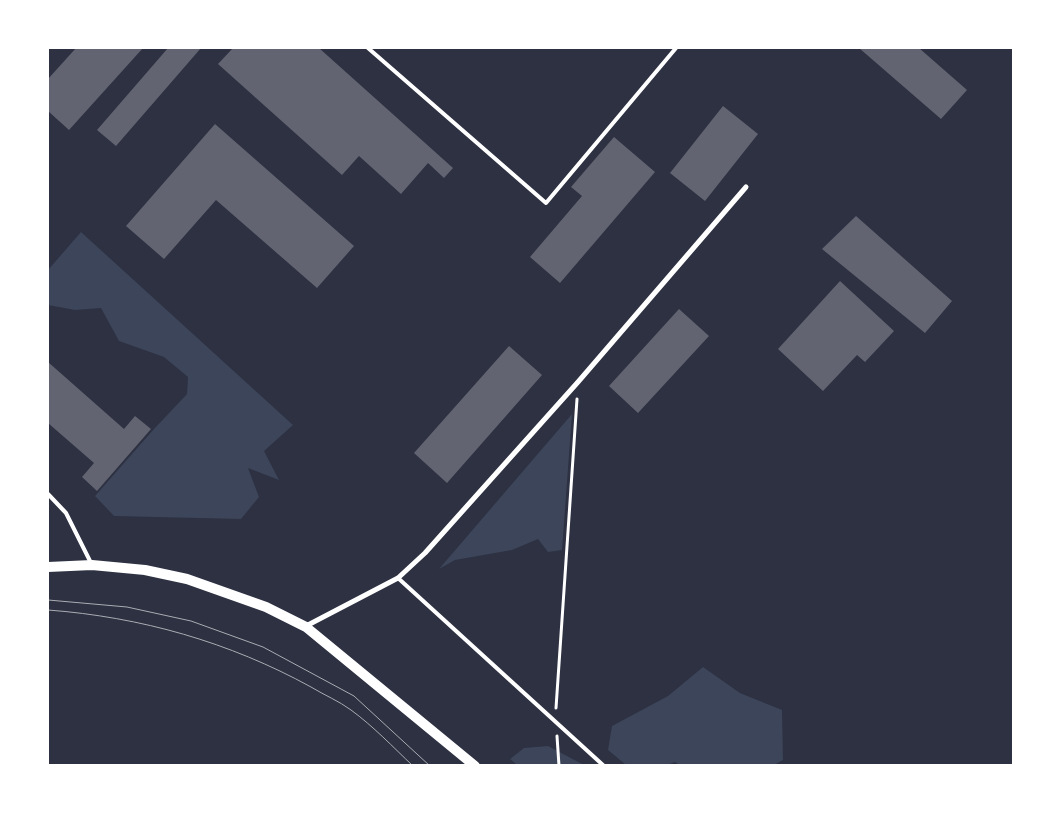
<!DOCTYPE html>
<html>
<head>
<meta charset="utf-8">
<style>
  body { margin:0 }
  #map { position:relative; width:1061px; height:813px; overflow:hidden; background:#2d3142; font-family:"Sofia Sans Condensed",sans-serif }
  canvas { display:block }
  .frame { position:absolute; inset:0; border:49px solid #fff; pointer-events:none }
</style>
</head>
<body>
<div id="map">
<canvas width="1061" height="813"></canvas>
<div class="frame"></div>
</div>
<script>
const context = document.querySelector('canvas').getContext('2d');
context.lineJoin = 'round';
function paint(path, color) { context.fillStyle = color; context.fill(path, 'evenodd'); }
function stroke(path, color, width, dash) { context.strokeStyle = color; context.lineWidth = width; context.lineCap = dash ? 'butt' : 'round'; context.setLineDash(dash || []); context.stroke(path); }
paint(new Path2D(`
  M 81,232 L 293,425 L 264,451 L 279,480 L 248,468 L 259,497 L 241,519 L 114,516 L 95,496 L 154,429 L 187,394 L 188,377 L 164,357 L 119,341 L 101,308 L 75,310 L 48,305 L 48,270 Z
  M 572,414 L 562,550 L 548,552 L 538,539 L 512,550 L 455,560 L 439,569 Z
  M 703,667 L 740,693 L 782,710 L 783,760 L 772,766 L 681,766 L 675,762 L 667,765 L 626,765 L 608,750 L 612,726 L 668,696 Z
  M 548,746 L 584,765 L 517,765 L 510,759 L 524,748 Z`), '#3c4559');
paint(new Path2D(`
  M 76,48 L 143,48 L 69,130 L 48,111 L 48,79 Z
  M 168,48 L 201,48 L 116,146 L 97,130 Z
  M 233,48 L 319,48 L 453,168 L 444,178 L 428,163 L 401,194 L 359,156 L 342,175 L 218,64 Z
  M 859,48 L 919,48 L 967,90 L 941,119 Z
  M 723,106 L 758,134 L 705,201 L 670,173 Z
  M 215,124 L 354,246 L 317,288 L 216,200 L 164,259 L 126,226 Z
  M 614,137 L 655,172 L 560,283 L 530,257 L 582,196 L 571,187 Z
  M 856,216 L 952,301 L 925,333 L 822,249 Z
  M 840,281 L 894,331 L 865,362 L 857,355 L 823,391 L 778,349 Z
  M 679,309 L 709,336 L 638,413 L 609,386 Z
  M 509,346 L 542,375 L 447,483 L 414,453 Z
  M 48,362 L 124,429 L 135,416 L 151,429 L 97,491 L 82,477 L 94,463 L 48,423 Z`), '#626471');
stroke(new Path2D(`
  M 556,708 L 577,399
  M 557,736 L 559,766`), '#fff', 3);
stroke(new Path2D(`
  M 368,48 L 546,203 L 676,48
  M 48,494 L 66,513 L 91,563
  M 398,578 L 604,766`), '#fff', 4);
stroke(new Path2D(`
  M 306,626 L 398,578 L 425,553 L 578,382 L 746,187`), '#fff', 5);
stroke(new Path2D(`
  M 48,567 L 92,565 L 145,570 L 187,579 L 266,607 L 306,627 L 475,766`), '#fff', 10);
stroke(new Path2D(`
  M 48,600 L 127,607 L 191,621 L 263,647 L 354,696 L 430,766
  M 48,610 C 141,617 229,642 311,687 C 324,695 339,701 351,710 C 373,726 393,747 413,766`), '#abadb3', 1);
</script>
</body>
</html>
